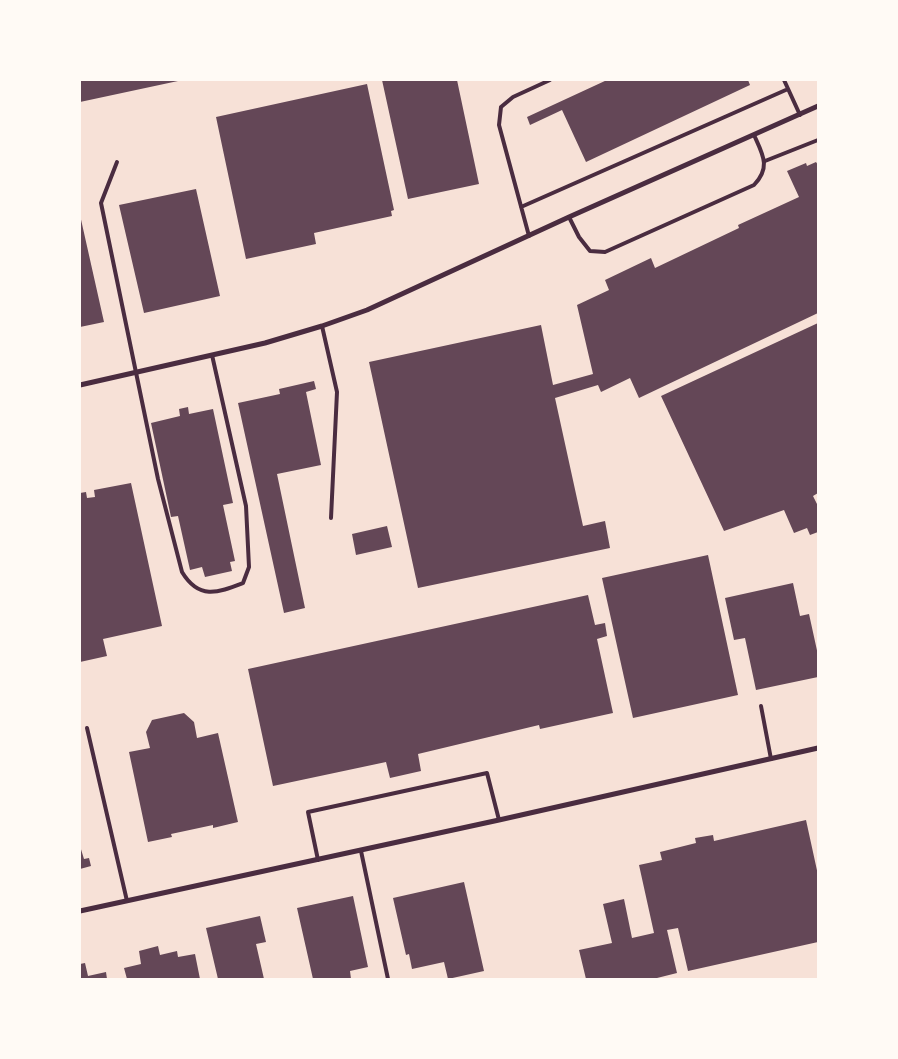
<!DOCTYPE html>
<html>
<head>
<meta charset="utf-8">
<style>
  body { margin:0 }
  #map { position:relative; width:898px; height:1059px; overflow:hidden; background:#f7e1d7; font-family:"Noto Sans",sans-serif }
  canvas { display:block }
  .frame { position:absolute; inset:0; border:81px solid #fffaf5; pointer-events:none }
</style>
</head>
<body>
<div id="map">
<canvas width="898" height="1059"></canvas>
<div class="frame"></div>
</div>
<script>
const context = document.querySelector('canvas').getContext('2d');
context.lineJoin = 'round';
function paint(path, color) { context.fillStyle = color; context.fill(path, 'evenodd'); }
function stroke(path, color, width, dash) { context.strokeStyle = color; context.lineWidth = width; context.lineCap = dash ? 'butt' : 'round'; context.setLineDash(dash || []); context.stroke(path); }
paint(new Path2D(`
  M 80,80 L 178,80 L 178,81 L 80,102 Z
  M 382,80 L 457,80 L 479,184 L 408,199 Z
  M 607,80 L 748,80 L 750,85 L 586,162 L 562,110 L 530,125 L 527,117 Z
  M 367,84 L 394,210 L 391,211 L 392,216 L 314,233 L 316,244 L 246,259 L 216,117 Z
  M 816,162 L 818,165 L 818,313 L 639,398 L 630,378 L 601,392 L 598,385 L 555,398 L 583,526 L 605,521 L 610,548 L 418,588 L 369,362 L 541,325 L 553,385 L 593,374 L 577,305 L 609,290 L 605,280 L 651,258 L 655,268 L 739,228 L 738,225 L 799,197 L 787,171 L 806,163 L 807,166 Z
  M 196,189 L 220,296 L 144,313 L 119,205 Z
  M 80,215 L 104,322 L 80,327 Z
  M 818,323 L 818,493 L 813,496 L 818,506 L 818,532 L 810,535 L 807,528 L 794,533 L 784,510 L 724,531 L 661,396 Z
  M 314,381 L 316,389 L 306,392 L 321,465 L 277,474 L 305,608 L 284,613 L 238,403 L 280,394 L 279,389 Z
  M 188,407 L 189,414 L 213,409 L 233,503 L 223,505 L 235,561 L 230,562 L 232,571 L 205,577 L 202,567 L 190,570 L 178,516 L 171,517 L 151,423 L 180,416 L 179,409 Z
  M 131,483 L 162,626 L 103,639 L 107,656 L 80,662 L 80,493 L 86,492 L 87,498 L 95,497 L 94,490 Z
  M 387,526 L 392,547 L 356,555 L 352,534 Z
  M 708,555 L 738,695 L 633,718 L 602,578 Z
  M 793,583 L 800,616 L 809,614 L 818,655 L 818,677 L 756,690 L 745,638 L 734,640 L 725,598 Z
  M 588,595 L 595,625 L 605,623 L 607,636 L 597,639 L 613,713 L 540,729 L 539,725 L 418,754 L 421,771 L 390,778 L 386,762 L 273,786 L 248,669 Z
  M 184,713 L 194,722 L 197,738 L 218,733 L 238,822 L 213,828 L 213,825 L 171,834 L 172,837 L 148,842 L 129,752 L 150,748 L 146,732 L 152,720 Z
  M 806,820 L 818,875 L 818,942 L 688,971 L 678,928 L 667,930 L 677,973 L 653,979 L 586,979 L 579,950 L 612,943 L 603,904 L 624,899 L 632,938 L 654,933 L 639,865 L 662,860 L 660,852 L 696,843 L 695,838 L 713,835 L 714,841 Z
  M 80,846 L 84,859 L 89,858 L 91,866 L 80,869 Z
  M 464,882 L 484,971 L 448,979 L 444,962 L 412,969 L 409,954 L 406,955 L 393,898 Z
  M 353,896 L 368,967 L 350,971 L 351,979 L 313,979 L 297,908 Z
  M 260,916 L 266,942 L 256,944 L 264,979 L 218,979 L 206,928 Z
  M 158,946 L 160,955 L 177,951 L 178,957 L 195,954 L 200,979 L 127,979 L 124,968 L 141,964 L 139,951 Z
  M 85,963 L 88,976 L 106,972 L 107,979 L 80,979 L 80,964 Z`), '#644757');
stroke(new Path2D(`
  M 784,80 L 800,115
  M 765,161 L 818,140
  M 117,162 L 101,203 L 158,479 L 182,572 C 199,600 217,593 243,583 L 249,567 L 246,506 L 212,355
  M 521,207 L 788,89
  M 569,217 L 579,237 L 590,251 L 605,252 L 754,185 C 771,167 763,155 754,135
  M 529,236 L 499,125 L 501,107 L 513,97 L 550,80
  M 322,326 L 337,392 L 331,518
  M 761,706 L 771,759
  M 87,728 L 127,901
  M 361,851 L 388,979
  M 318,860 L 308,812 L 487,773 L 499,820`), '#4a2c40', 4);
stroke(new Path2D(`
  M 80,385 L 265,343 L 322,326 L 367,310 L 569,217 L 818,106
  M 80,911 L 499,820 L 818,748`), '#4a2c40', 5);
</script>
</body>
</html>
